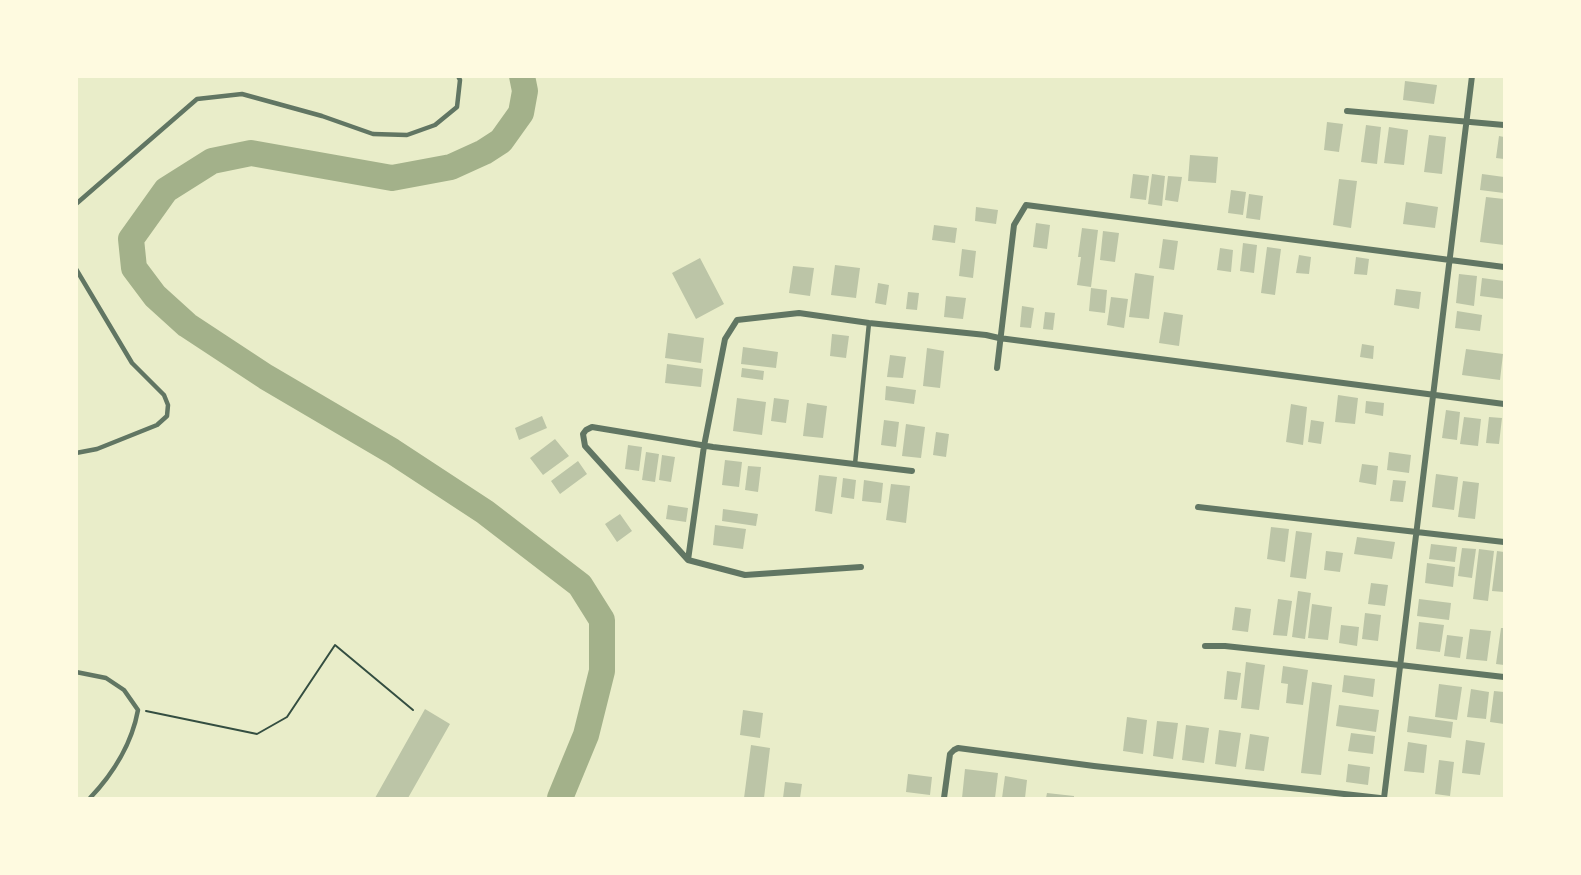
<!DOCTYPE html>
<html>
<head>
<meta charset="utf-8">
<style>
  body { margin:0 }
  #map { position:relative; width:1581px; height:875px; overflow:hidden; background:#e9edc9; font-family:"DM Sans",sans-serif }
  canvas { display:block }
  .frame { position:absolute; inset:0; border:78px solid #fefae0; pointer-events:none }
</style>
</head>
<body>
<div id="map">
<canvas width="1581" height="875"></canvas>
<div class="frame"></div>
</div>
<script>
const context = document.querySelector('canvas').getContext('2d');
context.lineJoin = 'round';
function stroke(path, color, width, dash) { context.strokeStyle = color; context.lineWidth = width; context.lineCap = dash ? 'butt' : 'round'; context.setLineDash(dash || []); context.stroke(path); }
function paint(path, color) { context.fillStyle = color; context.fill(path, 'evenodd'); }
stroke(new Path2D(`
  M 522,76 L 525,91 L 521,113 L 501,141 L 484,152 L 451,167 L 392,178 L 251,153 L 212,161 L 166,190 L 131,239 L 134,268 L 155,296 L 187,325 L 266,377 L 392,451 L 485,512 L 580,585 L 602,620 L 602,671 L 586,735 L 560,798`), '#a3b18a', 26);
paint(new Path2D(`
  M 1405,81 L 1437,85 L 1434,104 L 1403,100 Z
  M 1327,122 L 1343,124 L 1339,152 L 1324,150 Z
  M 1366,125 L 1381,127 L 1377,164 L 1361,162 Z
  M 1389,127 L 1408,130 L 1404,165 L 1384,163 Z
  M 1429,135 L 1446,137 L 1442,174 L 1424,172 Z
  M 1499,136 L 1504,137 L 1504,159 L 1496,158 Z
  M 1190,155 L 1218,157 L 1216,183 L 1188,181 Z
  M 1133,174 L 1149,176 L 1146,200 L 1130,198 Z
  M 1152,174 L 1165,176 L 1162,206 L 1148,204 Z
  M 1482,174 L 1504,177 L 1504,193 L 1480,190 Z
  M 1168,176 L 1182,177 L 1178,202 L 1165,200 Z
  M 1339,179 L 1357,181 L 1351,228 L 1333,225 Z
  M 1231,190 L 1246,192 L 1243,215 L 1228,213 Z
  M 1249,194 L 1263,196 L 1260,220 L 1246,218 Z
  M 1486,197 L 1504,199 L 1504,245 L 1480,242 Z
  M 1406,202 L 1438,207 L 1435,228 L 1403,224 Z
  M 976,207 L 998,210 L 996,224 L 975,221 Z
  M 1036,223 L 1050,225 L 1047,249 L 1033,247 Z
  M 934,225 L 957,228 L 955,243 L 932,240 Z
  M 1082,228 L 1098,230 L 1091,287 L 1077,285 L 1081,257 L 1078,257 Z
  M 1103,231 L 1119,233 L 1115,262 L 1100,260 Z
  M 1163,239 L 1178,241 L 1174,270 L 1159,268 Z
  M 1243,243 L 1257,245 L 1254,273 L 1240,271 Z
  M 1267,247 L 1281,249 L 1275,295 L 1261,293 Z
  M 1220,248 L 1233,250 L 1231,272 L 1217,270 Z
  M 962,249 L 976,251 L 973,278 L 959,276 Z
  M 1299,255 L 1311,257 L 1309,274 L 1296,273 Z
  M 1356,257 L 1369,259 L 1367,275 L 1354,274 Z
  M 700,258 L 724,304 L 696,319 L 672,273 Z
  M 835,265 L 860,268 L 856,298 L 831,295 Z
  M 793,266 L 814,268 L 810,296 L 789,293 Z
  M 1135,273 L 1154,276 L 1149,319 L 1129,317 Z
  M 1459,274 L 1477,276 L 1474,306 L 1456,303 Z
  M 1482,278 L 1504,281 L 1504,299 L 1480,296 Z
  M 878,283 L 889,285 L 886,305 L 875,303 Z
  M 1091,288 L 1107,290 L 1105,313 L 1089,311 Z
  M 1396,289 L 1421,292 L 1419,309 L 1394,305 Z
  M 908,292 L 919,293 L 917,310 L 906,309 Z
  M 946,296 L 966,298 L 963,319 L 944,317 Z
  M 1111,297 L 1128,299 L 1124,328 L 1107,325 Z
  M 1022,306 L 1034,308 L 1031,328 L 1020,327 Z
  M 1457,311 L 1482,315 L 1480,331 L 1455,328 Z
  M 1045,312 L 1055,313 L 1053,330 L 1043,329 Z
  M 1164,312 L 1183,315 L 1179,346 L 1159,343 Z
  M 668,333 L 704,338 L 701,363 L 665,358 Z
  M 832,334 L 849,336 L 846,358 L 830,356 Z
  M 1362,344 L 1374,346 L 1373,359 L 1360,357 Z
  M 743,347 L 778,352 L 776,368 L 741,364 Z
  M 927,348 L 944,351 L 940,388 L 923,386 Z
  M 1466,349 L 1503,354 L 1500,380 L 1462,375 Z
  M 890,355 L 906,357 L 903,378 L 887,377 Z
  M 667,364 L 703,369 L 701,387 L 665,383 Z
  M 742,368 L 764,371 L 763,380 L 741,377 Z
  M 886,386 L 916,390 L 914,404 L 885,400 Z
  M 1338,395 L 1358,398 L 1355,424 L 1335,422 Z
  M 737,398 L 766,402 L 762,435 L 733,431 Z
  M 774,398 L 789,400 L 786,423 L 771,421 Z
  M 1366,401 L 1384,403 L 1383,416 L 1365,413 Z
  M 807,403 L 827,406 L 823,438 L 803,436 Z
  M 1291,404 L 1307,407 L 1303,445 L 1286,442 Z
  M 1446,410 L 1460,412 L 1457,440 L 1442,438 Z
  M 542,416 L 547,428 L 519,440 L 515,428 Z
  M 1464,417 L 1481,419 L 1478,446 L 1460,444 Z
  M 1489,417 L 1502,418 L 1499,444 L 1486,443 Z
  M 884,420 L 899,422 L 896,447 L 881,445 Z
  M 1311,420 L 1324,422 L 1321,444 L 1308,442 Z
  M 906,424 L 925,427 L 921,458 L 902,456 Z
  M 936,432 L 949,434 L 946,457 L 933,455 Z
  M 555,439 L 569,456 L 543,475 L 530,458 Z
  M 628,445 L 642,447 L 639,471 L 625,469 Z
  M 646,452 L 659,454 L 655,482 L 642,480 Z
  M 1389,452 L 1411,455 L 1409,473 L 1387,470 Z
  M 662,455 L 675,457 L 671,482 L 659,480 Z
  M 725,460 L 742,462 L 739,487 L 722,485 Z
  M 578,461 L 587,474 L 560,494 L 551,481 Z
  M 1362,464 L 1378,466 L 1376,485 L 1359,482 Z
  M 748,466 L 761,467 L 758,492 L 745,490 Z
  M 1436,474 L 1458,477 L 1454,510 L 1432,507 Z
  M 819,475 L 837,477 L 832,514 L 815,511 Z
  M 843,478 L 856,480 L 854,499 L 841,497 Z
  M 864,480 L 883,483 L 881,503 L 862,501 Z
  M 1393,480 L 1406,481 L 1403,502 L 1390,501 Z
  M 1463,481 L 1479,483 L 1475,519 L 1458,517 Z
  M 891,484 L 910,486 L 906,523 L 886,520 Z
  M 668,505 L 688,508 L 686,522 L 666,519 Z
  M 723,509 L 758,514 L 756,526 L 722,521 Z
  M 620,514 L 632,531 L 617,542 L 605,524 Z
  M 715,525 L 746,529 L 743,549 L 713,545 Z
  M 1271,527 L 1289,529 L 1285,562 L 1267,559 Z
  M 1296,531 L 1312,533 L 1306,579 L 1290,577 Z
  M 1357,537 L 1395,542 L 1392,559 L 1354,554 Z
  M 1431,544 L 1457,547 L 1455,562 L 1429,559 Z
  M 1462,548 L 1476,549 L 1472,578 L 1458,576 Z
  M 1479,549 L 1494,551 L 1488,601 L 1473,599 Z
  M 1326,551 L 1343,553 L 1340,572 L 1324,570 Z
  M 1497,551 L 1504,552 L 1504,592 L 1492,591 Z
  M 1427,563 L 1455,567 L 1453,587 L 1425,583 Z
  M 1371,583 L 1388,585 L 1385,606 L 1368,604 Z
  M 1298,591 L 1311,593 L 1305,639 L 1292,637 Z
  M 1278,599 L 1292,601 L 1287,636 L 1273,635 Z
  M 1419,599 L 1451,603 L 1449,620 L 1417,616 Z
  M 1312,604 L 1332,607 L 1328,640 L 1308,638 Z
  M 1235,607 L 1251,609 L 1248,632 L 1232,630 Z
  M 1365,613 L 1381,615 L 1378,641 L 1362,639 Z
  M 1419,622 L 1444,625 L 1440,652 L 1416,649 Z
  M 1341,625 L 1359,627 L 1357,646 L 1339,643 Z
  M 1501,628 L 1504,628 L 1504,665 L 1496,664 Z
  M 1470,629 L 1491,631 L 1487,661 L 1466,659 Z
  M 1447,635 L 1463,637 L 1460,658 L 1444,656 Z
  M 1246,662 L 1265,665 L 1259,710 L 1241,708 Z
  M 1283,666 L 1308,670 L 1303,705 L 1286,703 L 1288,684 L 1281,683 Z
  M 1227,671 L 1241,673 L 1237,700 L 1224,699 Z
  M 1344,675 L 1375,679 L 1373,697 L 1342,692 Z
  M 1312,682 L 1332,685 L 1321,775 L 1301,773 Z
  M 1439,684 L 1462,687 L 1457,720 L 1435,717 Z
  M 1471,689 L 1489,692 L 1486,719 L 1467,717 Z
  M 1494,691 L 1504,692 L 1504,724 L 1490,722 Z
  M 1339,705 L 1379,710 L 1376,732 L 1336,726 Z
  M 425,709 L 450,724 L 408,798 L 375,798 Z
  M 743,710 L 763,713 L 760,738 L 740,735 Z
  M 1409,716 L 1453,722 L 1451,738 L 1407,732 Z
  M 1127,717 L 1147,720 L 1143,754 L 1123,751 Z
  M 1157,721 L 1178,723 L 1173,759 L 1153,756 Z
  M 1186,725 L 1209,728 L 1204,763 L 1182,760 Z
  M 1219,730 L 1241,733 L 1236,767 L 1215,764 Z
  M 1351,733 L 1375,736 L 1373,754 L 1348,751 Z
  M 1250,734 L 1269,737 L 1264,771 L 1245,769 Z
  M 1466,740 L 1485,743 L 1480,775 L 1462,773 Z
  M 1408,742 L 1427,745 L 1424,773 L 1404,771 Z
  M 751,745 L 770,748 L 764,798 L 744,798 Z
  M 1439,760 L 1454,762 L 1450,796 L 1435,794 Z
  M 1348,764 L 1370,767 L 1368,785 L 1346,782 Z
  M 965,769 L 998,773 L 995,798 L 962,798 Z
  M 908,774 L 932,777 L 930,795 L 906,792 Z
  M 1005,776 L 1027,780 L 1025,798 L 1002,798 Z
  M 785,782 L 802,784 L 800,798 L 783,798 Z
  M 1047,793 L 1074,796 L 1074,798 L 1046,798 Z`), '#bcc5a7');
stroke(new Path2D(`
  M 146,711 L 257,734 L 287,717 L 335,645 L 413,710`), '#344e41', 2);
stroke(new Path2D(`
  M 76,204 L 197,99 L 242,94 L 322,116 L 373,134 L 407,135 L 435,125 L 457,107 L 460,80 L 458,76
  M 76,269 L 132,363 L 164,395 L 168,405 L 167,416 L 157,425 L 97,449 L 76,453
  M 855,464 L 869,323
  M 76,672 L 106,678 L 124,690 L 138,710 C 132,743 113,774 90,798`), '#617663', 4.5);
stroke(new Path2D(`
  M 1347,111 L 1504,125
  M 997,368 L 1014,225 L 1026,205 L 1504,267
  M 1198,507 L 1504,542
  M 688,560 L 704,446 L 725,339 L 737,320 L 799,313 L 869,323 L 986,335 L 999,338 L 1504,404
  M 861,567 L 745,575 L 688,560 L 585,446 L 583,434 L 586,430 L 592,427 L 713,447 L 912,471
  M 1205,646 L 1225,646 L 1400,665 L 1504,677
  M 944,798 L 950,754 L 954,750 L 958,748 L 1094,766 L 1380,798
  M 1384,798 L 1472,76`), '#617663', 6);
</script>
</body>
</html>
